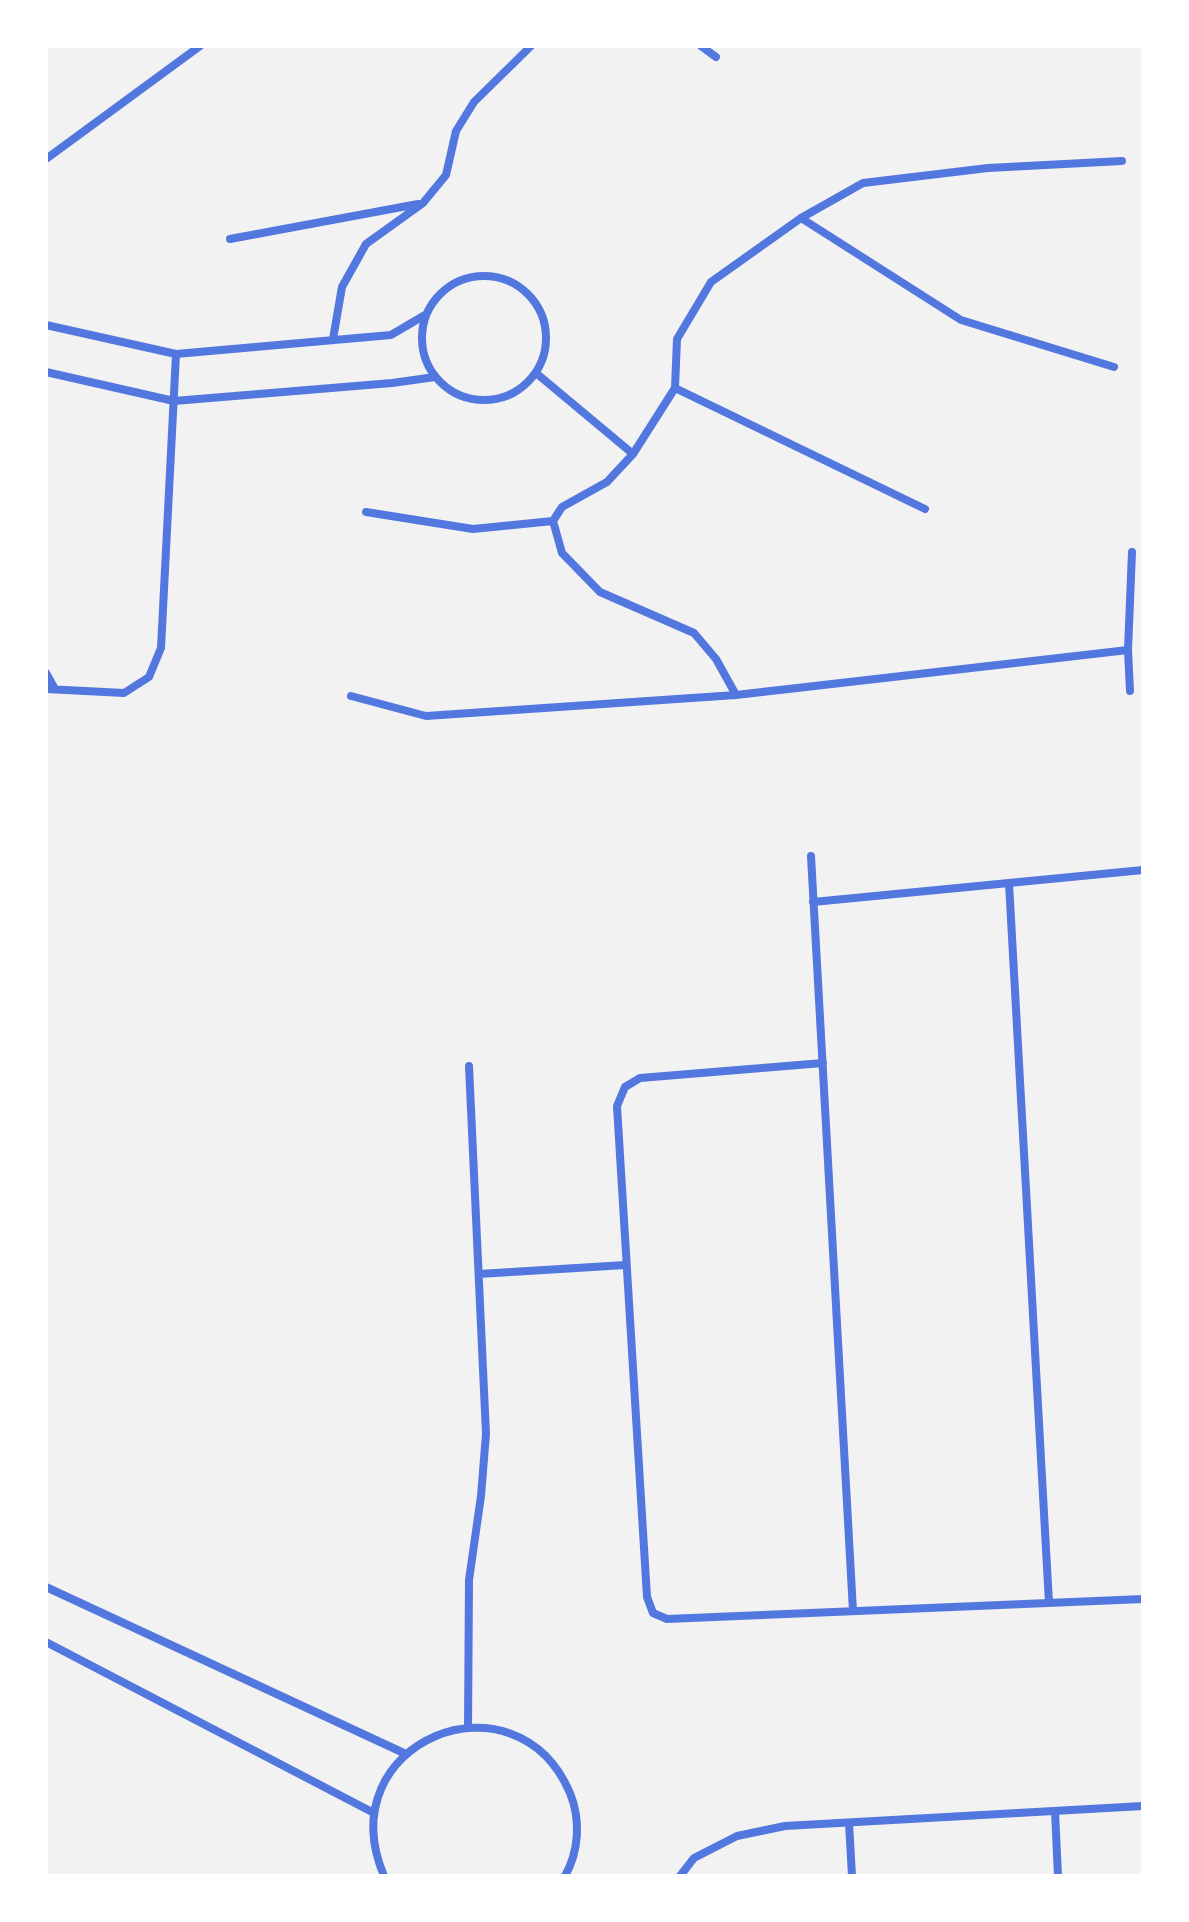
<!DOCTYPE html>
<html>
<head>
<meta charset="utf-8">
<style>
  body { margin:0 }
  #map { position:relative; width:1189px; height:1922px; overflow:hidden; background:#f2f2f2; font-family:Mulish,sans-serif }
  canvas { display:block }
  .frame { position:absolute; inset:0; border:48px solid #fff; pointer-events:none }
</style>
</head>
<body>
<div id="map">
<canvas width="1189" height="1922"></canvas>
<div class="frame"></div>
</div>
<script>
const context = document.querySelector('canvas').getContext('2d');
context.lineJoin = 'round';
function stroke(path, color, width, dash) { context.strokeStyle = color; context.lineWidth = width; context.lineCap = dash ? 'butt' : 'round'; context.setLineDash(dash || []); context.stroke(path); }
stroke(new Path2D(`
  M 701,46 L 716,57
  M 46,159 L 200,46
  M 801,218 L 961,320 L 1114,367
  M 230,239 L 418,204
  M422 338a62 62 0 1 1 124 0a62 62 0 1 1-124 0Z
  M 46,325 L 176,354 L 391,335 L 425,315
  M 333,339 L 342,287 L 366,244 L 423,203 L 446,175 L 456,131 L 474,102 L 531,46
  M 46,372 L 174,401 L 392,383 L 435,377
  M 536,373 L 633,454
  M 675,388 L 677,339 L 711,282 L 801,218 L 863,183 L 988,168 L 1122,161
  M 366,512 L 473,529 L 553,521
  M 553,521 L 562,507 L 607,482 L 633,454 L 675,388 L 925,509
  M 553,521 L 562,553 L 600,592 L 694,633 L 716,659 L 736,695
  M 1128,650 L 1130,691
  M 46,673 L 55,689
  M 46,689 L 124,693 L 149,677 L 161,648 L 176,354
  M 351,696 L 426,716 L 736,695 L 1128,650 L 1132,552
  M 811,856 L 853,1611
  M 1009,883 L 1049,1603
  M 813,902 L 1143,870
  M 823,1063 L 640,1078 L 625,1087 L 617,1106 L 647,1597 L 653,1613 L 667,1619 L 1143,1599
  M 479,1274 L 625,1265
  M 46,1587 L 406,1754
  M 46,1642 L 374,1813
  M 468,1728 L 469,1580 L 481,1496 L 486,1434 L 469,1066
  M 1055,1811 L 1058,1876
  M 849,1823 L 852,1876
  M 384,1876 C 327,1741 516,1666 570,1793 C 581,1820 579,1851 565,1876
  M 680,1876 L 694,1858 L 737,1836 L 785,1826 L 1143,1806`), '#5277de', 8);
</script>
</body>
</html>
